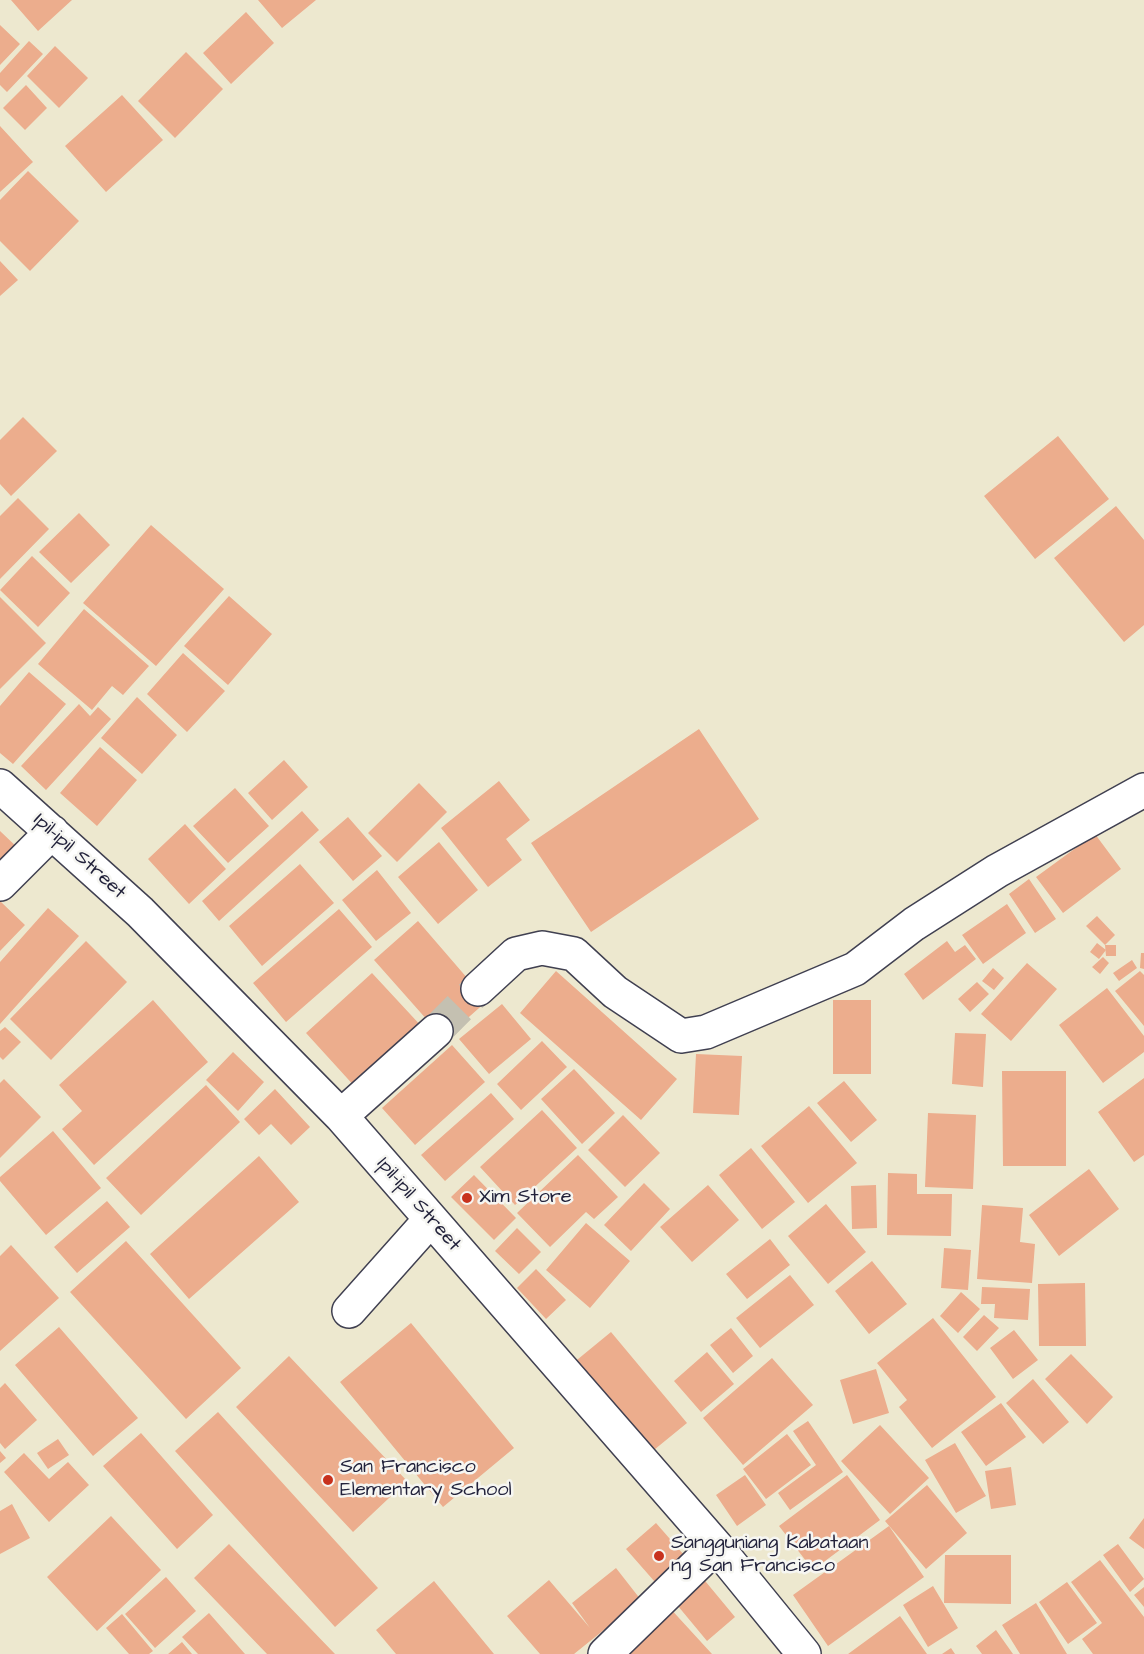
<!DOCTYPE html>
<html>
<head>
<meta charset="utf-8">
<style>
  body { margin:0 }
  canvas { display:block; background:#ede8cf }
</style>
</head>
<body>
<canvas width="1144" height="1654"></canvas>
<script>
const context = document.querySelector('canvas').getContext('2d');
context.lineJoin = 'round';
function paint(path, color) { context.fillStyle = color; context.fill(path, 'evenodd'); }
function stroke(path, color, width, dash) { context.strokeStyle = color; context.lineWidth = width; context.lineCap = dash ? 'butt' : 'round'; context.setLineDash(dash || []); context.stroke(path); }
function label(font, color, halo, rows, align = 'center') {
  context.font = font + ' "Architects Daughter",sans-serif'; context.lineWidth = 5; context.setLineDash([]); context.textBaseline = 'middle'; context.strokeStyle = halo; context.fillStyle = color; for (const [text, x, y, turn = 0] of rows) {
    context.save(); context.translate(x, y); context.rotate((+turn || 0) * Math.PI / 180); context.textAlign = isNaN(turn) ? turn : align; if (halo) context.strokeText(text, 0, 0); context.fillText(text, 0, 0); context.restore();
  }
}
paint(new Path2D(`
  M 11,0 L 72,0 L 38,31 Z
  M 258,0 L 316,0 L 282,28 Z
  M 246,12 L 274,43 L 231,84 L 203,53 Z
  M 0,25 L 20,44 L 0,65 Z
  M 29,41 L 43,54 L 7,92 L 0,85 L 0,73 Z
  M 55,46 L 88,78 L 59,108 L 27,76 Z
  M 186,52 L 223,89 L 175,138 L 138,101 Z
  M 26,85 L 47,108 L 25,130 L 3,108 Z
  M 122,95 L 163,140 L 106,192 L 65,146 Z
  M 0,126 L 33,162 L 0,192 Z
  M 28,171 L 79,221 L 30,271 L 0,241 L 0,200 Z
  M 0,261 L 18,280 L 0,296 Z
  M 23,417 L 57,451 L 11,496 L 0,484 L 0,440 Z
  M 1058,436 L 1109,499 L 1035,559 L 984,496 Z
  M 18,498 L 49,529 L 0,579 L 0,516 Z
  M 1116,506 L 1144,540 L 1144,625 L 1124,642 L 1054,558 Z
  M 79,513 L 110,545 L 71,583 L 39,552 Z
  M 151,525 L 224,589 L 156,666 L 83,603 Z
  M 32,556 L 70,593 L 38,627 L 0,590 Z
  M 229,596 L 272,634 L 228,685 L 184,646 Z
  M 0,597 L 46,643 L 0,689 Z
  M 84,609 L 149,666 L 123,695 L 112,686 L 92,710 L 38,664 Z
  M 183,653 L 225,691 L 187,732 L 147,694 Z
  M 29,672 L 66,704 L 13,764 L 0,753 L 0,706 Z
  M 137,697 L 177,735 L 142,774 L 101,738 Z
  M 79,704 L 90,716 L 98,707 L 111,719 L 46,790 L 21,766 Z
  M 699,729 L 759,819 L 591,932 L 531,843 Z
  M 100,747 L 137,780 L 97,826 L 60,793 Z
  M 284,760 L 308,787 L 272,820 L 248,793 Z
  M 499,781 L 530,820 L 506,839 L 522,860 L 488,887 L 441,828 Z
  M 419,783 L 447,812 L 397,862 L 368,833 Z
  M 235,788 L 269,826 L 228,863 L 193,826 Z
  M 302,811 L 319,830 L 219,921 L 202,901 Z
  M 348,817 L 382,856 L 353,881 L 319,842 Z
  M 185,824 L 226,869 L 189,904 L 148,859 Z
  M 0,831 L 20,850 L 0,871 Z
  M 1095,834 L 1121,869 L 1063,913 L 1036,877 Z
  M 439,842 L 478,890 L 438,924 L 398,877 Z
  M 300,864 L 334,903 L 262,966 L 229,926 Z
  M 377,870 L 411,913 L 376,941 L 342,900 Z
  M 1029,879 L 1056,919 L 1035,933 L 1009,894 Z
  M 0,901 L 25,925 L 0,951 Z
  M 1007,904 L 1026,933 L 983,964 L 962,935 Z
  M 48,908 L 79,936 L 0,1024 L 0,962 Z
  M 339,909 L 372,947 L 286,1022 L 253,983 Z
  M 1097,916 L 1115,935 L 1105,945 L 1116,945 L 1116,956 L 1106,956 L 1105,945 L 1086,926 Z
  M 418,921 L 487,1001 L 444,1039 L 374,960 Z
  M 86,941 L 127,982 L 51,1060 L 10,1019 Z
  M 947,941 L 955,952 L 965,945 L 976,959 L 923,1000 L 904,974 Z
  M 1097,943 L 1106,950 L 1099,959 L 1090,952 Z
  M 1141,953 L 1144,953 L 1144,969 L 1140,968 Z
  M 1103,957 L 1109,963 L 1100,974 L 1092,967 Z
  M 1132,960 L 1137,968 L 1119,981 L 1113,973 Z
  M 1027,963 L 1057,989 L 1011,1041 L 981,1014 Z
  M 993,968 L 1004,978 L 994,990 L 982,981 Z
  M 556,971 L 677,1079 L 641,1120 L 520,1013 Z
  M 1140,971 L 1144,975 L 1144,1026 L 1115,991 Z
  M 372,973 L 423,1028 L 357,1089 L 306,1033 Z
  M 977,982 L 989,994 L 970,1012 L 958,999 Z
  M 1107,988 L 1144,1036 L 1144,1052 L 1103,1083 L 1059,1025 Z
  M 153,1000 L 208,1062 L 94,1165 L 62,1129 L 82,1111 L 59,1085 Z
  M 833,1000 L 871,1000 L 871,1074 L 833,1074 Z
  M 502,1004 L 531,1039 L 489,1074 L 459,1039 Z
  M 5,1027 L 21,1042 L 3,1060 L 0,1057 L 0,1031 Z
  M 955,1033 L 986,1034 L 983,1087 L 952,1084 Z
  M 542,1041 L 567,1067 L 521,1110 L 497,1084 Z
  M 452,1045 L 485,1082 L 415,1145 L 382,1108 Z
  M 233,1052 L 264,1082 L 238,1111 L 206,1080 Z
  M 696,1054 L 742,1056 L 739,1115 L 693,1113 Z
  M 574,1069 L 615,1113 L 582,1144 L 541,1099 Z
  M 1002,1071 L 1066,1071 L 1066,1166 L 1003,1166 Z
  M 1144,1078 L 1144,1155 L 1134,1162 L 1098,1112 Z
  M 4,1079 L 41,1117 L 0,1158 L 0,1083 Z
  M 844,1081 L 877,1120 L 851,1142 L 817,1103 Z
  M 206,1085 L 240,1122 L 141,1215 L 106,1178 Z
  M 275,1089 L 310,1127 L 291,1145 L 271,1124 L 259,1135 L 244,1119 Z
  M 491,1093 L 514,1119 L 445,1181 L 421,1155 Z
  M 809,1106 L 857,1163 L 808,1203 L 761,1146 Z
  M 542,1110 L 577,1148 L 515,1205 L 480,1167 Z
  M 928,1113 L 976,1115 L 973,1189 L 925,1187 Z
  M 623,1115 L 660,1153 L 625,1187 L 588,1150 Z
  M 53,1131 L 101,1188 L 46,1235 L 0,1181 L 0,1177 Z
  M 751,1148 L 795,1202 L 762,1229 L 719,1175 Z
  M 578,1155 L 618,1197 L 594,1219 L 586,1212 L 550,1247 L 517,1213 Z
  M 259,1156 L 299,1202 L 189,1299 L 150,1254 Z
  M 1089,1169 L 1119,1209 L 1059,1256 L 1029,1215 Z
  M 888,1173 L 917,1174 L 917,1194 L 952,1194 L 951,1236 L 887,1235 Z
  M 474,1175 L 516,1218 L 494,1240 L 451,1197 Z
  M 644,1183 L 670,1209 L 631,1251 L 604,1225 Z
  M 708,1185 L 739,1220 L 692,1262 L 660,1227 Z
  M 876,1185 L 877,1228 L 852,1229 L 851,1186 Z
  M 107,1201 L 130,1227 L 77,1273 L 54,1247 Z
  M 826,1204 L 866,1252 L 828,1284 L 788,1236 Z
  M 982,1205 L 1023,1208 L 1020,1242 L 1035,1244 L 1032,1283 L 977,1279 Z
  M 586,1223 L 630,1261 L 590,1308 L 546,1270 Z
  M 517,1228 L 541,1252 L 519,1274 L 495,1251 Z
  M 770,1239 L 790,1265 L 747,1299 L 726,1274 Z
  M 126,1241 L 241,1368 L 186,1419 L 70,1292 Z
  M 11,1245 L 59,1298 L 0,1351 L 0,1256 Z
  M 944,1248 L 971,1250 L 968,1290 L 941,1288 Z
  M 872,1261 L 907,1304 L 869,1334 L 835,1291 Z
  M 536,1269 L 566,1300 L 546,1319 L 517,1288 Z
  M 790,1275 L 814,1305 L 760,1348 L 736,1318 Z
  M 1085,1283 L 1086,1346 L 1039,1346 L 1038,1284 Z
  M 982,1287 L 1030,1289 L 1028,1320 L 994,1318 L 995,1304 L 981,1304 Z
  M 961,1292 L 980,1309 L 958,1333 L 940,1316 Z
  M 984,1315 L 999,1328 L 977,1351 L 963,1337 Z
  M 933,1318 L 996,1397 L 932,1448 L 899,1407 L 907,1400 L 877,1363 Z
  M 411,1323 L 514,1448 L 443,1507 L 340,1382 Z
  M 59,1327 L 138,1418 L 93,1456 L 15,1365 Z
  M 731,1328 L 753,1356 L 733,1373 L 710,1345 Z
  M 1014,1330 L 1038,1360 L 1013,1379 L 990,1348 Z
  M 611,1332 L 687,1423 L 649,1454 L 572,1364 Z
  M 707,1352 L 734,1384 L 701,1412 L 674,1381 Z
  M 1071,1354 L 1113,1397 L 1087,1424 L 1045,1379 Z
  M 289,1356 L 407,1481 L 353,1532 L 236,1407 Z
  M 772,1358 L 813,1405 L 743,1465 L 703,1418 Z
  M 876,1369 L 889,1413 L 853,1424 L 840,1380 Z
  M 1033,1379 L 1069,1422 L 1043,1444 L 1006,1403 Z
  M 5,1383 L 37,1420 L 5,1449 L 0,1443 L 0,1388 Z
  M 1001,1403 L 1026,1437 L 986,1466 L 961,1432 Z
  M 218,1412 L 378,1588 L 335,1627 L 175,1451 Z
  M 808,1421 L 843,1472 L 790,1510 L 778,1493 L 816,1465 L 793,1431 Z
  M 880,1425 L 929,1478 L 890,1514 L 841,1461 Z
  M 141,1433 L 213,1515 L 177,1549 L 103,1466 Z
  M 787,1434 L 811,1465 L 766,1499 L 743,1469 Z
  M 58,1439 L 69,1455 L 48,1469 L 37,1453 Z
  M 955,1443 L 986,1496 L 956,1513 L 925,1460 Z
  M 0,1451 L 6,1458 L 0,1463 Z
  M 24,1453 L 49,1479 L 68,1462 L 89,1485 L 49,1522 L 4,1472 Z
  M 1011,1467 L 1016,1505 L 991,1509 L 985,1471 Z
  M 745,1475 L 766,1505 L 737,1526 L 716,1495 Z
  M 847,1475 L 880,1520 L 813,1570 L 779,1526 Z
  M 927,1485 L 967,1533 L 926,1569 L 885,1521 Z
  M 12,1504 L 30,1538 L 0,1554 L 0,1511 Z
  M 111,1516 L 161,1570 L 97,1631 L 47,1577 Z
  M 1144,1518 L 1144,1549 L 1129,1538 Z
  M 656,1523 L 691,1563 L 662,1590 L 626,1549 Z
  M 889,1526 L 924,1577 L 828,1646 L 793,1595 Z
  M 229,1544 L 335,1654 L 267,1654 L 194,1578 Z
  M 1118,1544 L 1144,1579 L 1130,1592 L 1103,1555 Z
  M 945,1555 L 1011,1555 L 1011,1604 L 944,1603 Z
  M 1100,1560 L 1144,1617 L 1144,1654 L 1093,1654 L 1082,1639 L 1102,1623 L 1071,1582 Z
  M 616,1568 L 641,1600 L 574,1654 L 540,1654 L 507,1616 L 549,1580 L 590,1628 L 572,1603 Z
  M 701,1576 L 735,1617 L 707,1641 L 673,1600 Z
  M 166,1577 L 196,1611 L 155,1648 L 125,1614 Z
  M 434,1581 L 494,1654 L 396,1654 L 376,1630 Z
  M 1067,1582 L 1097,1623 L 1068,1644 L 1039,1602 Z
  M 933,1586 L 958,1628 L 928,1647 L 903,1605 Z
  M 1144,1587 L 1144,1607 L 1134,1595 Z
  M 1036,1603 L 1067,1654 L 1020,1654 L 1002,1625 Z
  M 668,1606 L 712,1654 L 616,1654 Z
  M 209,1613 L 245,1654 L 198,1654 L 182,1637 Z
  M 122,1614 L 153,1651 L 149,1654 L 129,1654 L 106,1628 Z
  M 900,1616 L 927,1654 L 848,1654 Z
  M 996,1630 L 1013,1654 L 982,1654 L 976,1646 Z
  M 182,1642 L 192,1654 L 168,1654 Z
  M 951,1648 L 955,1654 L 942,1654 Z`), '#ecad8d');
stroke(new Path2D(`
  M 436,1031 L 478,989`), '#c4c0b1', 33, [33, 16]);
const minor = new Path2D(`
  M 0,786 L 140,912 L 341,1116 L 716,1546 L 804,1654
  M 0,884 L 52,832
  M 478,989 L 516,954 L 542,948 L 574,954 L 615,992 L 681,1036 L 706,1032 L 855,969 L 914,924 L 997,871 L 1144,790
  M 341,1116 L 436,1031
  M 349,1311 L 430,1220
  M 605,1654 L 716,1546`);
stroke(minor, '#404051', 36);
stroke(minor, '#fff', 33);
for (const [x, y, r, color] of [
  [467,1198,6,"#c8321e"],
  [328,1480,6,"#c8321e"],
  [659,1556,6,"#c8321e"]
]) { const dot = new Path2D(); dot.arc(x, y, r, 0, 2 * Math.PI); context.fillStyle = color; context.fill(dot); stroke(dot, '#f6f6f2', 2); }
label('20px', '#22223b', '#f6f6f2', [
  ["Ipil-ipil Street",79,857,42],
  ["Ipil-ipil Street",418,1205,49]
]);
label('20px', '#22223b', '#f6f6f2', [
  ["Xim Store",479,1198],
  ["San Francisco",340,1468],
  ["Elementary School",340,1491],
  ["Sangguniang Kabataan",671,1544],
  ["ng San Francisco",671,1567]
], 'left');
</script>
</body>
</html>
